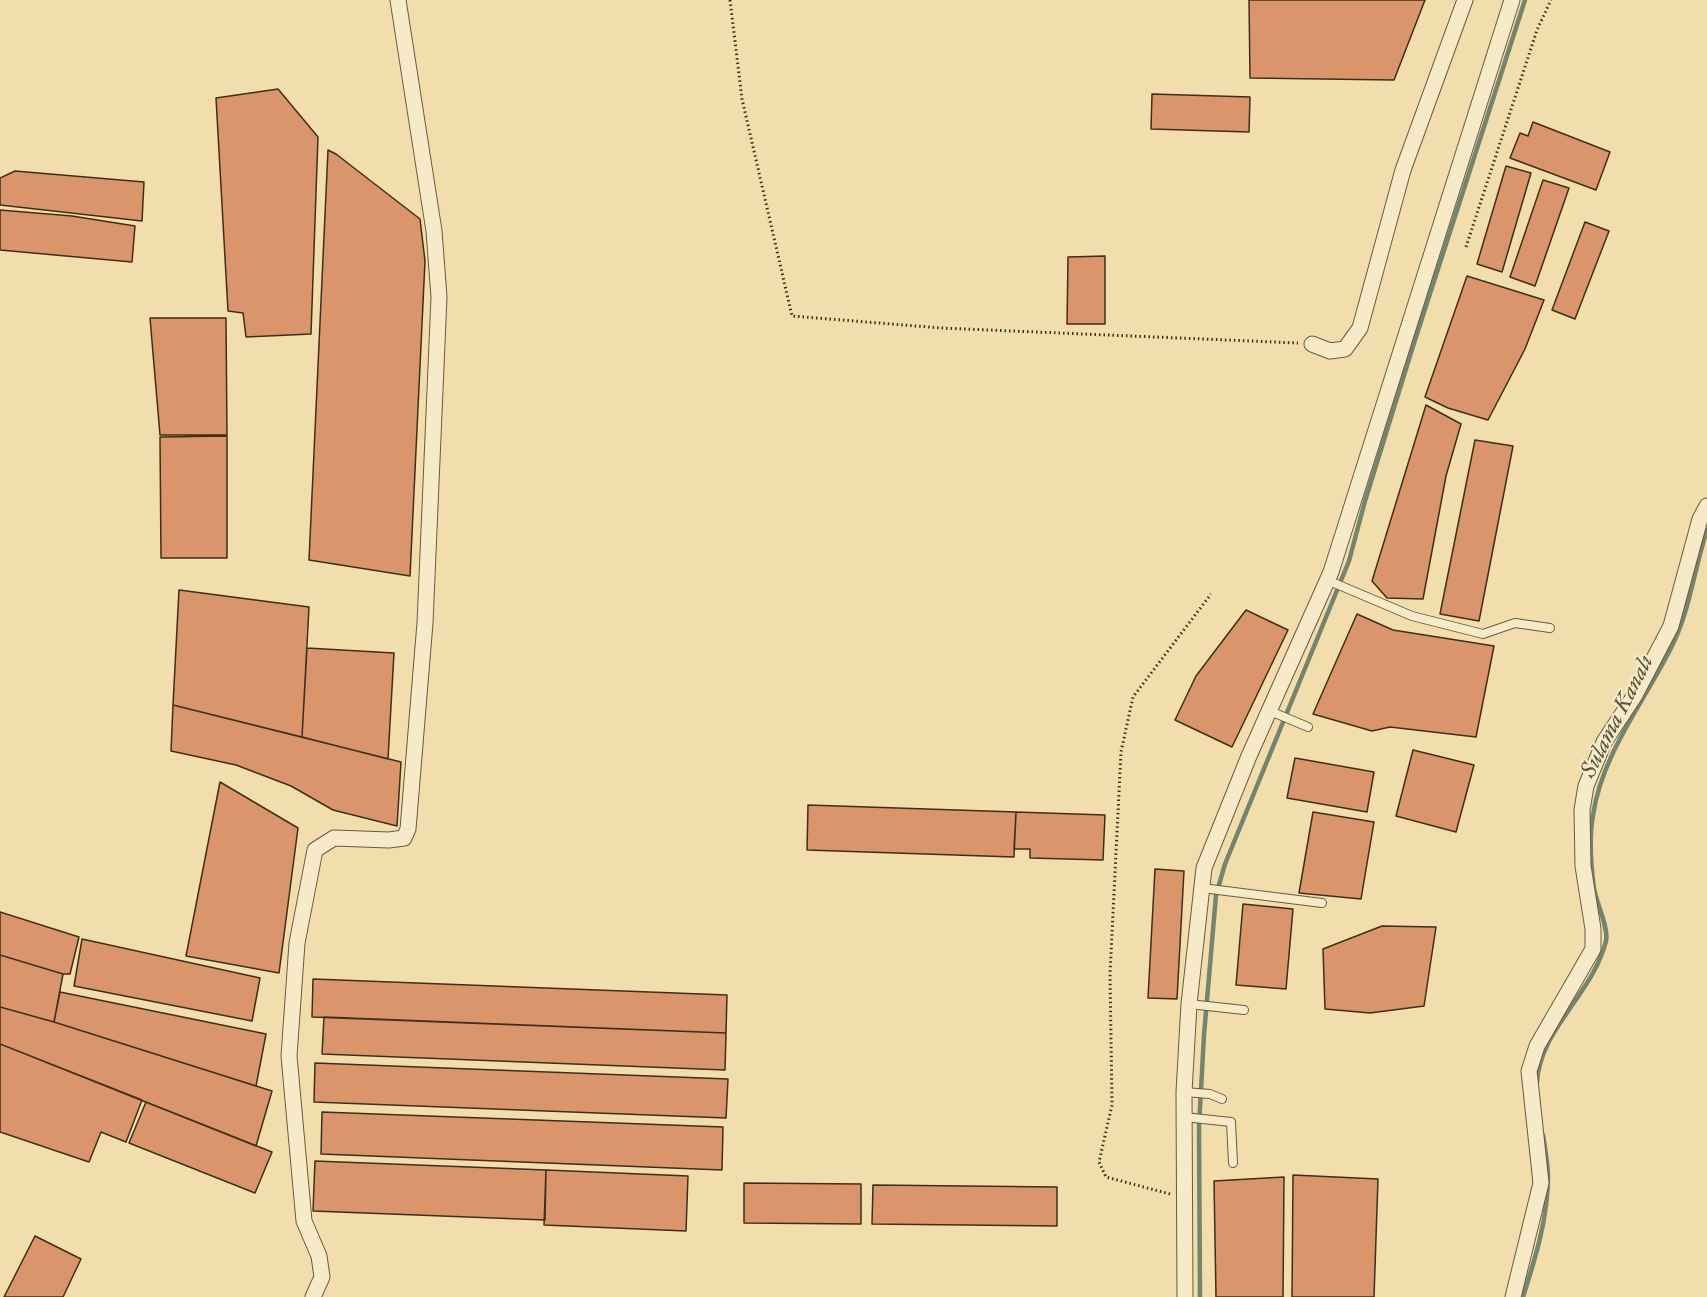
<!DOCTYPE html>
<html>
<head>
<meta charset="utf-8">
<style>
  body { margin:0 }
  canvas { display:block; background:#f1deac }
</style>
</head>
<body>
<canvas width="1707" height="1297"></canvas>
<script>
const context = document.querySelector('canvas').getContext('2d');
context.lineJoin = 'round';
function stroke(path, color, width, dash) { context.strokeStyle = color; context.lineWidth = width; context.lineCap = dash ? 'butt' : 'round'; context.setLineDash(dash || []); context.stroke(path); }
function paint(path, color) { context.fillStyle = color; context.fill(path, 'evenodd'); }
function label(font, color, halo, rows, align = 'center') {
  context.font = font + ' "IM FELL Great Primer",serif'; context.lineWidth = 4.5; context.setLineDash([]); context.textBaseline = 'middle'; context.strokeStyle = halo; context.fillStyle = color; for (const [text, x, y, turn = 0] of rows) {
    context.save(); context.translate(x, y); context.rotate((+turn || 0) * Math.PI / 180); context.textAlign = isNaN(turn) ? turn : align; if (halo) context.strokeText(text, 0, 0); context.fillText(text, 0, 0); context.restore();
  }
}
stroke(new Path2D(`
  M 1537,1082 C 1540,1029 1593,994 1606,941 C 1609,928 1596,902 1594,888 C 1591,866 1589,838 1593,815 C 1602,754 1644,702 1671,648 C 1690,611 1694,569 1707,530
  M 1200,1297 L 1199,1126 L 1204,1035 L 1216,895 L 1225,864 L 1349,561 L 1365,501 L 1414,343 L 1525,0
  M 1523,1297 C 1535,1259 1548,1218 1548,1177 C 1548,1163 1545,1149 1543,1135`), '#76836d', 4.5);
const building = new Path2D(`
  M 1249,0 L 1425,0 L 1394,80 L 1250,78 Z
  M 278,89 L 318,137 L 311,334 L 246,337 L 243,313 L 228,311 L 216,98 Z
  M 1152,94 L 1250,97 L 1249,132 L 1151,129 Z
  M 1533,122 L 1610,152 L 1596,190 L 1510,158 L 1520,133 L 1528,136 Z
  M 328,150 L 336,154 L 420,219 L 425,261 L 410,576 L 309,560 Z
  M 1506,166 L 1531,173 L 1502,272 L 1477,264 Z
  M 15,171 L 144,182 L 142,221 L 0,205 L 0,178 Z
  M 1543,180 L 1569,188 L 1535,286 L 1510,277 Z
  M 0,210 L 72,216 L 135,226 L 132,262 L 0,250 Z
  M 1585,222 L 1609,231 L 1575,319 L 1552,310 Z
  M 1105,256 L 1105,324 L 1067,324 L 1068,257 Z
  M 1467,276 L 1544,300 L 1525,349 L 1488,420 L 1448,408 L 1425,397 Z
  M 150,318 L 226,318 L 227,435 L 160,435 Z
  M 1426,405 L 1461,424 L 1446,476 L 1423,599 L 1387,598 L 1372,581 Z
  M 227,436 L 227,558 L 161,558 L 160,437 Z
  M 1475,440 L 1513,446 L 1479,621 L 1440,614 Z
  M 179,590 L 309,607 L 302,737 L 173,705 Z
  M 1246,610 L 1288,630 L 1232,747 L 1175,720 L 1196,676 Z
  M 1357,614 L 1393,630 L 1494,646 L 1476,737 L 1390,727 L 1372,731 L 1313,714 Z
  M 307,648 L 394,653 L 388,759 L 302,737 Z
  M 173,705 L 401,762 L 397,826 L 333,810 L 291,786 L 236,765 L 171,751 Z
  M 1413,750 L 1474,765 L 1456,832 L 1396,816 Z
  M 1295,758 L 1374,772 L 1367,812 L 1287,798 Z
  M 220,782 L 298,828 L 279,973 L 186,956 Z
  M 808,805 L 1016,812 L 1014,857 L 807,850 Z
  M 1016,812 L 1105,815 L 1103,860 L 1030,858 L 1030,849 L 1014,849 Z
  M 1313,812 L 1374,822 L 1361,899 L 1299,893 Z
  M 1155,869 L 1184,871 L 1177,999 L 1148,998 Z
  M 1243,904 L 1293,909 L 1286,989 L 1236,985 Z
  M 0,912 L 79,937 L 70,974 L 63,974 L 0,955 Z
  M 1382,926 L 1436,927 L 1424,1006 L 1370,1013 L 1325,1009 L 1323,949 Z
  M 82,939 L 260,978 L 252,1021 L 74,986 Z
  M 0,955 L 63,974 L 54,1022 L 0,1007 Z
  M 313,979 L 727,995 L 726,1033 L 312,1017 Z
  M 60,992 L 266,1034 L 256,1086 L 54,1022 Z
  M 0,1007 L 54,1022 L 272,1091 L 256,1146 L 0,1044 Z
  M 324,1017 L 726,1033 L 725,1070 L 322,1054 Z
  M 0,1044 L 142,1100 L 126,1142 L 101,1132 L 89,1162 L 0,1132 Z
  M 315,1063 L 728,1079 L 726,1118 L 314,1102 Z
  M 146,1102 L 272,1152 L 255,1193 L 129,1143 Z
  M 322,1112 L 723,1127 L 722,1170 L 321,1154 Z
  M 315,1161 L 546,1170 L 545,1220 L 313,1211 Z
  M 546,1170 L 688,1176 L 686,1231 L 544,1225 Z
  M 1293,1175 L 1378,1179 L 1374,1297 L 1292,1297 Z
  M 1284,1177 L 1283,1297 L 1216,1297 L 1214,1181 Z
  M 744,1183 L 861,1184 L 861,1224 L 744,1223 Z
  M 873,1185 L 1057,1187 L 1057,1226 L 872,1224 Z
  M 35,1236 L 81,1259 L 63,1297 L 4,1297 Z`);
paint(building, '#da956d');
stroke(building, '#3f2e19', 1.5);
const service = new Path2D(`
  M 1327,580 L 1412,616 L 1483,634 L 1515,623 L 1550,628
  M 1270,711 L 1308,727
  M 1202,888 L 1322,903
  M 1189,1004 L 1244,1010
  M 1184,1092 L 1210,1094 L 1222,1099
  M 1184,1117 L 1231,1122 L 1233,1163`);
const minor = new Path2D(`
  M 1312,344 L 1330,351 L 1345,349 L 1360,328 L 1403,170 L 1465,0
  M 313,1297 L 322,1277 L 319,1256 L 304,1221 L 289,1056 L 297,943 L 315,850 L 334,838 L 389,840 L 404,838 L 408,829 L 425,623 L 439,297 L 434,231 L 398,0
  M 1185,1297 L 1184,1092 L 1189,1004 L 1204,868 L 1249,756 L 1331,572 L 1512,0
  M 1513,1297 L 1541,1183 L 1529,1071 L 1537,1046 L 1593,949 L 1593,929 L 1583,866 L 1582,810 L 1586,786 L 1604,742 L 1635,695 L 1671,626 L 1700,519 L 1707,506`);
stroke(service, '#6c5a3e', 10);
stroke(minor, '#6c5a3e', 17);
stroke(new Path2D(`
  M 730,0 L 742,99 L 792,316 L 941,328 L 1298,343
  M 1466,247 L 1537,30 L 1551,0
  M 1170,1194 L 1106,1177 L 1099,1162 L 1112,1105 L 1110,974 L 1121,752 L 1133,697 L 1211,594`), '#3f2e19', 3, [1.5, 3]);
stroke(service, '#f6eac9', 8);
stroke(minor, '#f6eac9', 15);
label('italic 22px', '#56523c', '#f6eac9', [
  ["Sulama Kanalı",1618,717,-63]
]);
</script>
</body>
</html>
